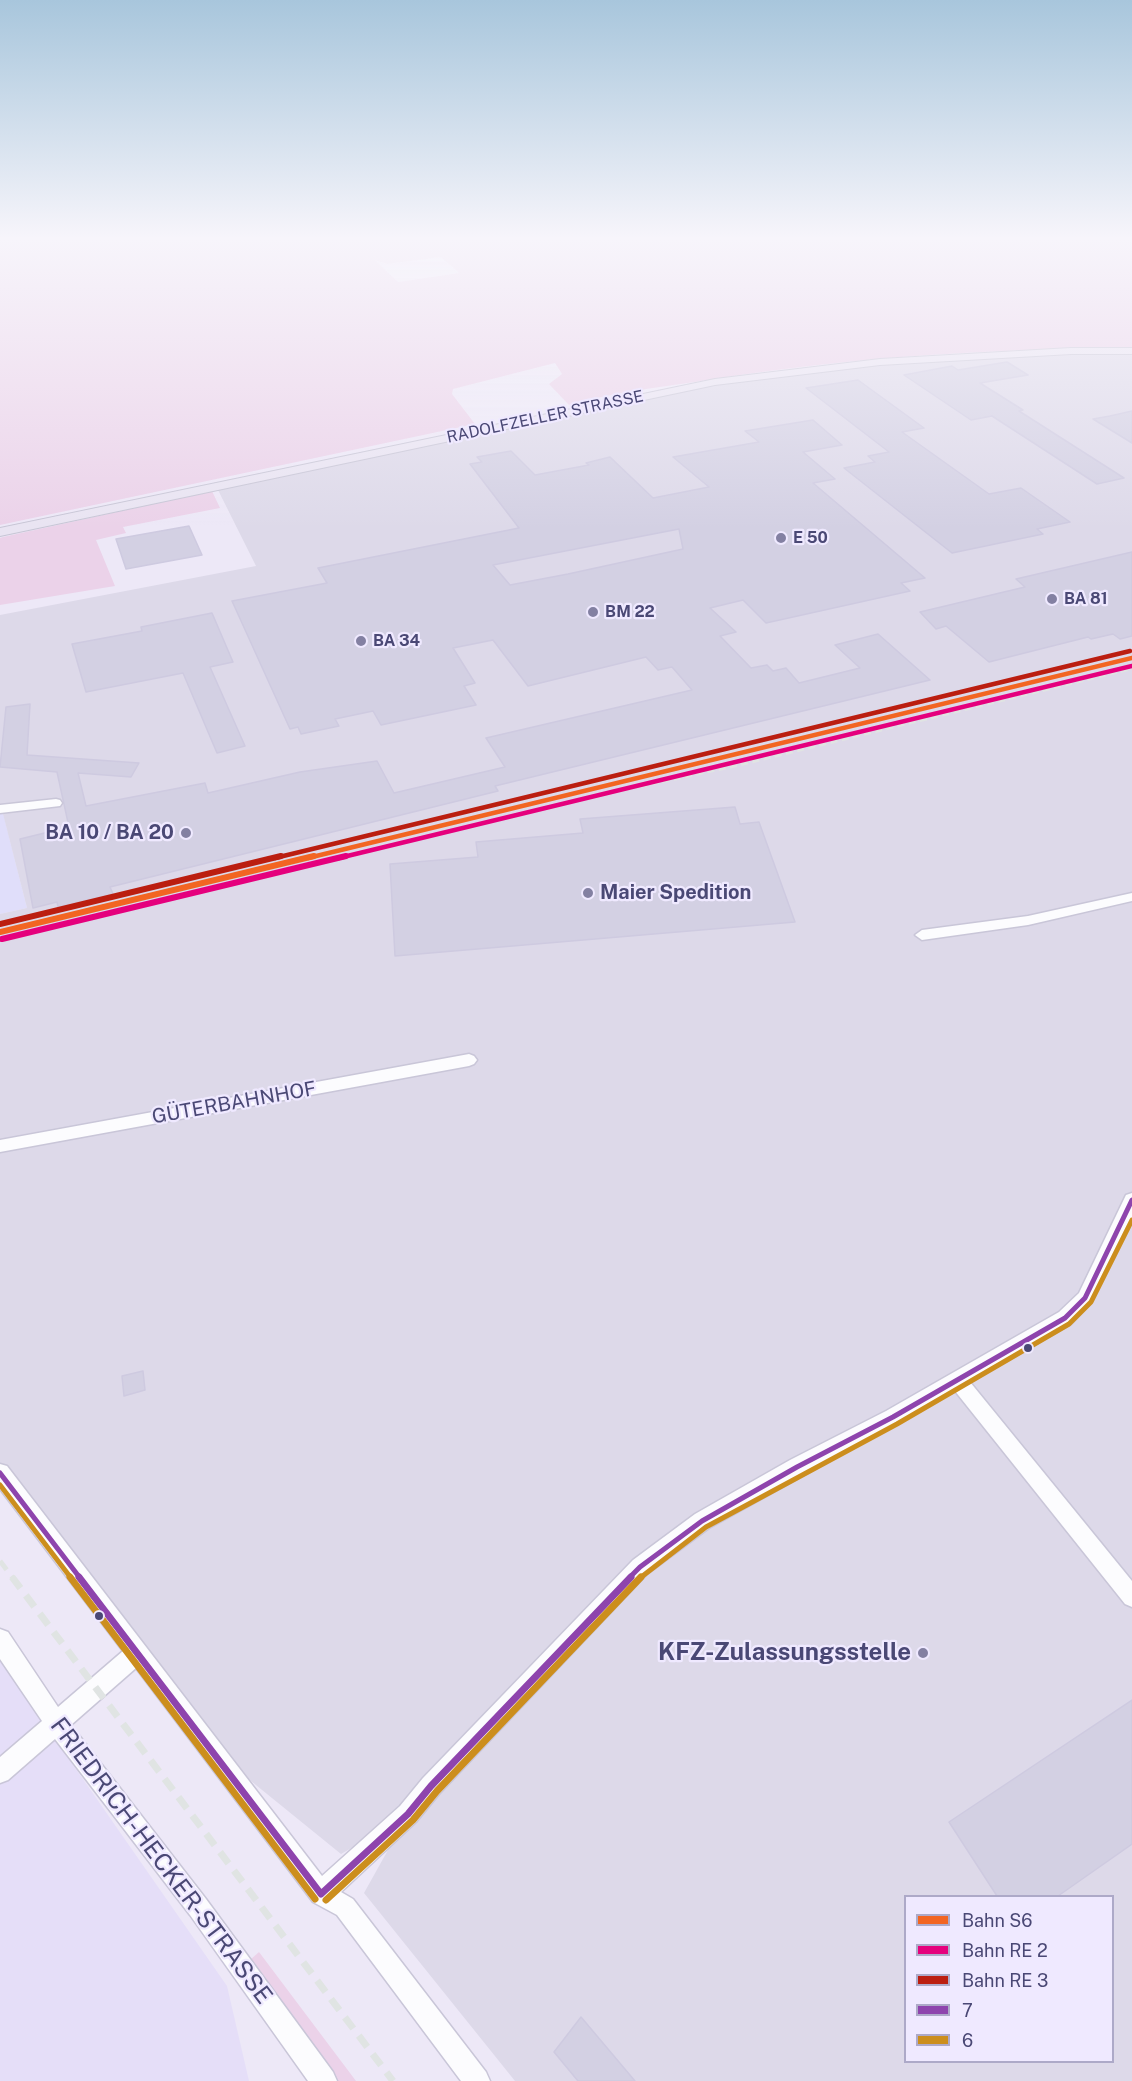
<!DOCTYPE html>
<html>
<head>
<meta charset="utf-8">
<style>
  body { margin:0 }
  #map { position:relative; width:1132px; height:2081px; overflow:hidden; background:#ede8f7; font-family:"Public Sans",sans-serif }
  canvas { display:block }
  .legend { position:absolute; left:904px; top:1895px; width:210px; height:168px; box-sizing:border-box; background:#efe9ff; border:2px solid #ada9c8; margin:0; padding:8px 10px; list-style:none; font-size:18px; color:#4a4875 }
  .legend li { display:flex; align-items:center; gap:12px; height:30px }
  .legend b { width:30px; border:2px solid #ada9c8 }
</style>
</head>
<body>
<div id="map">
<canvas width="1132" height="2081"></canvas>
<ul class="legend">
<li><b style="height:8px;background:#f26522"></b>Bahn S6</li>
<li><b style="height:8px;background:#e5007d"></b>Bahn RE 2</li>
<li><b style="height:8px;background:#bb1e10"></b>Bahn RE 3</li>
<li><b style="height:8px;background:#8e44ad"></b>7</li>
<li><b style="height:8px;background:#cc8e1d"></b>6</li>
</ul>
</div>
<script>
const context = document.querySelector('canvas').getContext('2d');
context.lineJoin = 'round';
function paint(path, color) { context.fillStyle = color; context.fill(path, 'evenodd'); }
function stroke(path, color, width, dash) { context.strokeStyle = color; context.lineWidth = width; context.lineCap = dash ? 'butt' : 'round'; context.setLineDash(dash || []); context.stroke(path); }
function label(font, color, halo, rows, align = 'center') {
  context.font = font + ' "Public Sans",sans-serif'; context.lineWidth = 4.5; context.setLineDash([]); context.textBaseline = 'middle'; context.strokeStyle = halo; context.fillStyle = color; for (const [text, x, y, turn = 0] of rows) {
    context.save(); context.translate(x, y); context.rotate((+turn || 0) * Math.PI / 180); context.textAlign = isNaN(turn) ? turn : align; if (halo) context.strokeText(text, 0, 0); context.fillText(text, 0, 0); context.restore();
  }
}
paint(new Path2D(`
  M 0,1660 L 227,1986 L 249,2081 L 0,2081 Z`), '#e5def8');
paint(new Path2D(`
  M 0,809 L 2,809 L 27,908 L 0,914 Z`), '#e0defa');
paint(new Path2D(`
  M 1132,351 L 1132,2081 L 515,2081 L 364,1893 L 407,1816 L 341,1854 L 214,1751 L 0,1473 L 0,914 L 27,908 L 2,810 L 0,809 L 0,615 L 256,566 L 216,486 L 687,387 L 880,362 ZM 906,1896 L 1112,1896 L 1112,2062 L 906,2062 Z`), '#ddd9e9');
paint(new Path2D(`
  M 0,237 L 1132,237 L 1132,349 C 986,348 840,358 695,382 C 653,388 611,393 569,405 L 549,384 L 562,374 L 555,363 L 453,389 L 452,394 L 475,424 L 0,525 ZM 441,257 L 459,273 L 398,282 L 375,260 L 387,264 Z
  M 212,491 L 220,508 L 123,527 L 126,533 L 96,540 L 115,586 L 0,605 L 0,538 L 3,537 Z
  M 259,1952 L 356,2081 L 338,2081 L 250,1960 Z`), '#ebd2e9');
const building = new Path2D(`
  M 1007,362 L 1028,375 L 980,383 L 1023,410 L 1019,411 L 1124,478 L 1097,484 L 992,416 L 971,420 L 904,375 L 952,366 L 958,370 Z
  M 858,380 L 924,428 L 902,432 L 989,494 L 1021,488 L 1070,522 L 1037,529 L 1043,534 L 952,553 L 844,468 L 875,462 L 868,456 L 889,452 L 806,388 Z
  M 1132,411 L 1132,443 L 1093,419 L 1110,416 Z
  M 813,420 L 842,445 L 803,452 L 835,479 L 813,483 L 925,578 L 901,583 L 910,591 L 766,623 L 743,600 L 710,608 L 736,632 L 720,636 L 751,668 L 767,665 L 773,671 L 786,668 L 799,683 L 860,668 L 835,645 L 878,634 L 930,680 L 495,786 L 498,791 L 110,887 L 113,894 L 58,907 L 57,902 L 33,908 L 20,839 L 69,827 L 57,772 L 0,767 L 6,707 L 30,704 L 27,755 L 139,763 L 131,777 L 78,773 L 86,806 L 205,783 L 208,793 L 300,772 L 377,761 L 394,793 L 505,767 L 486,738 L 692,690 L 672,667 L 658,670 L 646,657 L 528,686 L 493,640 L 453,648 L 475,683 L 464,686 L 476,705 L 381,725 L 373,711 L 335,719 L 339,726 L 301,734 L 298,727 L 290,729 L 232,601 L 327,583 L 318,568 L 519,528 L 470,464 L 482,462 L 477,457 L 511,451 L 535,475 L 589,465 L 586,463 L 610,457 L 653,498 L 709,487 L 673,457 L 759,442 L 745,431 ZM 679,529 L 683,549 L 568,574 L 510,585 L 493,565 Z
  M 189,526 L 202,555 L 126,569 L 116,539 Z
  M 1132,552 L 1132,636 L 1120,639 L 1113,634 L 1091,639 L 1088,637 L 989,662 L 946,626 L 936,629 L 920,612 L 1025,587 L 1016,579 Z
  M 212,613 L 233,662 L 210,667 L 245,746 L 217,753 L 183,673 L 86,692 L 72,644 L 142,631 L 141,627 Z
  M 735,807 L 740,824 L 759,822 L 795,922 L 395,956 L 390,864 L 478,857 L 476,842 L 583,833 L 580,819 Z
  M 143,1371 L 145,1390 L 124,1396 L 122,1376 Z
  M 1132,1700 L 1132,1844 L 1058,1896 L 997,1896 L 949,1822 Z
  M 581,2017 L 635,2081 L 578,2081 L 554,2052 Z`);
paint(building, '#d3d0e3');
stroke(building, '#cecae0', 1.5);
const minor = new Path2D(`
  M 56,799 L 60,800 L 62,803 L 60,806 L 0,813 L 0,805 Z
  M 1132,893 L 1132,901 L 1028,925 L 922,940 L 915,935 L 922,930 L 1028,916 Z
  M 469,1054 L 474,1056 L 477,1060 L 474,1064 L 469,1066 L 0,1152 L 0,1140 Z
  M 1132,1193 L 1132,1221 L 1091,1303 L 1071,1324 L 970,1382 L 1132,1581 L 1132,1607 L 1125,1604 L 955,1391 L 709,1528 L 647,1574 L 439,1794 L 416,1822 L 341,1892 L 353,1899 L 486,2072 L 490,2081 L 461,2081 L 337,1915 L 313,1902 L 136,1668 L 71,1725 L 206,1899 L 333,2072 L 337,2081 L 308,2081 L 190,1915 L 55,1739 L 8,1780 L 0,1783 L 0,1757 L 42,1721 L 0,1659 L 0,1629 L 8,1632 L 58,1707 L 123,1651 L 0,1489 L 0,1464 L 7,1466 L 322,1876 L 400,1806 L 423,1778 L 633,1560 L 695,1514 L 790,1460 L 886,1411 L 1059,1312 L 1079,1293 L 1126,1195 Z`);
const major = new Path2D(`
  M 1071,348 L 1132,348 L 1132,354 L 1071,354 L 880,365 L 715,385 L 0,536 L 0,528 L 715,379 L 880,359 Z`);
stroke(minor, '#c9c6d8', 3);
stroke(major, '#c7c5d5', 2);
paint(minor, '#fcfcfe');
paint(major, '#e9e4f2');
stroke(new Path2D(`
  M 640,786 L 737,765 L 1132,668`), '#e0e4e3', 4, [7, 4.5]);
stroke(new Path2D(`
  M 0,1561 L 13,1578`), '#e0e4e3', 5, [11, 8]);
stroke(new Path2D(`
  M 12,1577 L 393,2081`), '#e0e4e3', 7, [14, 9]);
stroke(new Path2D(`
  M 0,1473 L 80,1578
  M 629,1578 L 640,1567 L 702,1521 L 797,1467 L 893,1417 L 1065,1318 L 1085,1298 L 1132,1200`), '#8e44ad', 5);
stroke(new Path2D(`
  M 79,1577 L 321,1894
  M 321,1894 L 408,1814 L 431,1786 L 631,1577`), '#8e44ad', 7);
stroke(new Path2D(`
  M 0,1485 L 71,1578
  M 640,1578 L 706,1527 L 897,1424 L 1069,1324 L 1091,1302 L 1132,1220`), '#cc8e1d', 5);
stroke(new Path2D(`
  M 70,1577 L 315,1899
  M 326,1900 L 413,1820 L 437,1791 L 641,1577`), '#cc8e1d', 7);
stroke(new Path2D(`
  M 308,858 L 1132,658`), '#f26522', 4.5);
stroke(new Path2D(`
  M 0,932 L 314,856`), '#f26522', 6);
stroke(new Path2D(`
  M 339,858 L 1132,666`), '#e5007d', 4.5);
stroke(new Path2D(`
  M 2,939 L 346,856`), '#e5007d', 6);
stroke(new Path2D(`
  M 275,858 L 1130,651`), '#bb1e10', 4.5);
stroke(new Path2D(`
  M 0,924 L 281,856`), '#bb1e10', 6);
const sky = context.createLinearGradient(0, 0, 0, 529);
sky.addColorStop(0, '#a8c6dc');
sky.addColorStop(0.45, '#f7f5fb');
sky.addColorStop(1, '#f7f5fb00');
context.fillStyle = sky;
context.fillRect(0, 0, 1132, 529);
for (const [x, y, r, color] of [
  [781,538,6,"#8380a2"],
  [1052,599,6,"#8380a2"],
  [593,612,6,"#8380a2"],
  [361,641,6,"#8380a2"],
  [186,833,6,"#8380a2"],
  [588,893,6,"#8380a2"],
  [1028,1348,5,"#4a4875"],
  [99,1616,5,"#4a4875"],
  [923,1653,6,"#8380a2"]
]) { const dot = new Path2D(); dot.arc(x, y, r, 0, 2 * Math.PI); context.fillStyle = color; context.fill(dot); stroke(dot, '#efe9ff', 2); }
label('16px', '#4a4875', '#efe9ff', [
  ["RADOLFZELLER STRASSE",545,417,-12]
]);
label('bold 16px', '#4a4875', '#efe9ff', [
  ["E 50",793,538],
  ["BA 81",1064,599],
  ["BM 22",605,612],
  ["BA 34",373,641]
], 'left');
label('bold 20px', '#4a4875', '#efe9ff', [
  ["BA 10 / BA 20",174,833],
  ["Maier Spedition",600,893,"left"]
], 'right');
label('20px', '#4a4875', '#efe9ff', [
  ["GÜTERBAHNHOF",234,1103,-10]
]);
label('bold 24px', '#4a4875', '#efe9ff', [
  ["KFZ-Zulassungsstelle",911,1653]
], 'right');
label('24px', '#4a4875', '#efe9ff', [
  ["FRIEDRICH-HECKER-STRASSE",161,1861,53]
]);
</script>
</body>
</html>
